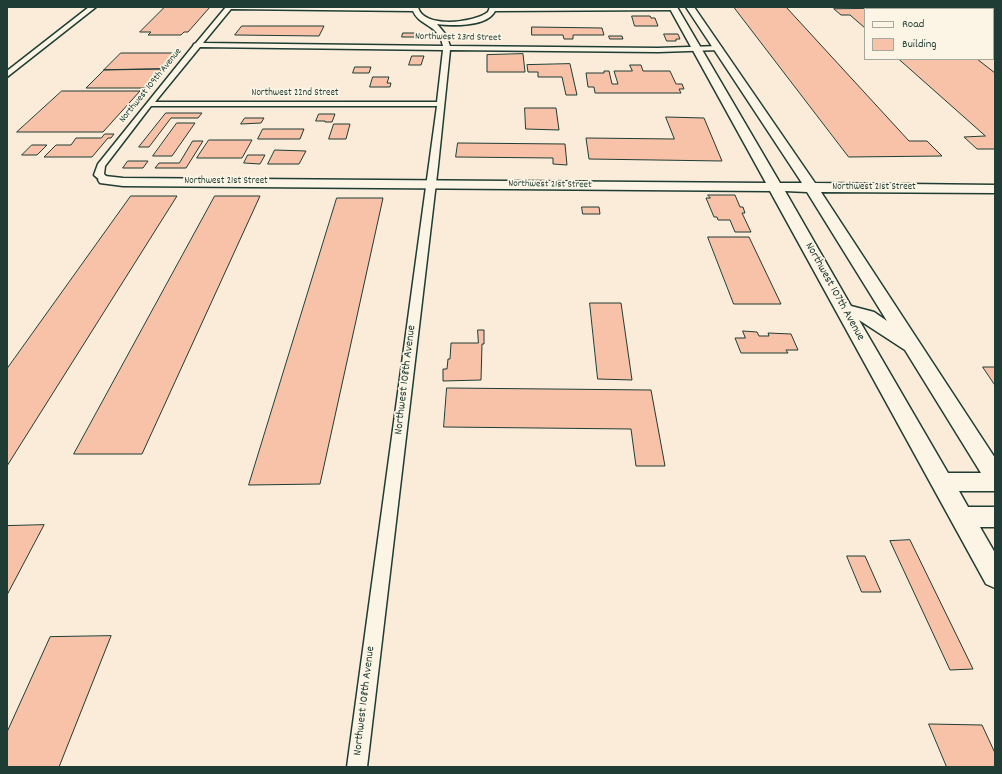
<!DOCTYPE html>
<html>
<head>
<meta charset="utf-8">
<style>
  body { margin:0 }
  #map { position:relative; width:1002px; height:774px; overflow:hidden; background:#fbebd9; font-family:Dekko,sans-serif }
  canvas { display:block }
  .frame { position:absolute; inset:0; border:8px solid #1f3d34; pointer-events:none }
  .legend { position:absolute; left:864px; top:8px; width:130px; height:52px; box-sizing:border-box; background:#fcf5e5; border:1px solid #a4ab9e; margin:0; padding:5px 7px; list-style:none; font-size:12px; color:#1f3d34 }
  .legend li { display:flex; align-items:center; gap:8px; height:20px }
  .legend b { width:20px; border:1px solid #a4ab9e }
</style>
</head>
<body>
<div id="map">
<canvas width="1002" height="774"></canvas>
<div class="frame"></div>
<ul class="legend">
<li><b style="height:5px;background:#fcf5e5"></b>Road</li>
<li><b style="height:11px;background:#f7c2a8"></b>Building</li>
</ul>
</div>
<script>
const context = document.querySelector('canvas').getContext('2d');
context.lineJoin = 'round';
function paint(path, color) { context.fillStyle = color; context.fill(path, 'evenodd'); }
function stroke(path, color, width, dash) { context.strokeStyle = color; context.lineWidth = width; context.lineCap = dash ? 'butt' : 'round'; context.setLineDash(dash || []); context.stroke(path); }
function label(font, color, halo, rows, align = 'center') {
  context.font = font + ' Dekko,sans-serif'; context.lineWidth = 3.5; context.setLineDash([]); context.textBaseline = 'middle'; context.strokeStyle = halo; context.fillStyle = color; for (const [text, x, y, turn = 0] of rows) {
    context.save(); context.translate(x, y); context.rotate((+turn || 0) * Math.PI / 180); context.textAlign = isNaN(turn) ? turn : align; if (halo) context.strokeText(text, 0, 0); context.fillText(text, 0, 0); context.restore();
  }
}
paint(new Path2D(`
  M 883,7 L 995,7 L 995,104 L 943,59 L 993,59 L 993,9 L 886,9 Z`), '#fadfca');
const building = new Path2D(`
  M 165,7 L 210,7 L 188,32 L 184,32 L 181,35 L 148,35 L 151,32 L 140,32 Z
  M 734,7 L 786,7 L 909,141 L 927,141 L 942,156 L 849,157 Z
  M 910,8 L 865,9 L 865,28 L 850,15 L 841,15 L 834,9 Z
  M 632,16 L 650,16 L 651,18 L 655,18 L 658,26 L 635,26 Z
  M 242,26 L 324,26 L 319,36 L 235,35 Z
  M 532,27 L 602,28 L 604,35 L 573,35 L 573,39 L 564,39 L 563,35 L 532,35 Z
  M 403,33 L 420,33 L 420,37 L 402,37 Z
  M 664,34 L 678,34 L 680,39 L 676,39 L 676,41 L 667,41 Z
  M 609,36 L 622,36 L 623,39 L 610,39 Z
  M 121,53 L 176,53 L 162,69 L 104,70 Z
  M 523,54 L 525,72 L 487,72 L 487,55 Z
  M 412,56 L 424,56 L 421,65 L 409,65 Z
  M 899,59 L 977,59 L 995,73 L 995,149 L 977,149 L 964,137 L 985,136 Z
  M 570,64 L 577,95 L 566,95 L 562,77 L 538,77 L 538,72 L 528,72 L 527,65 Z
  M 630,65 L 641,65 L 643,71 L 670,71 L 676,84 L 682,84 L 684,89 L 679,89 L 681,93 L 595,93 L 594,87 L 588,87 L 586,73 L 604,73 L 604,71 L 609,71 L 612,84 L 618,84 L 614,71 L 632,71 Z
  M 355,67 L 371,67 L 369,73 L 353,73 Z
  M 162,69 L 146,88 L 86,88 L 104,70 Z
  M 373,77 L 389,77 L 387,83 L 391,83 L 390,87 L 370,87 Z
  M 62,91 L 140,91 L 103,132 L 17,132 Z
  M 525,108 L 556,108 L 559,130 L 526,129 Z
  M 166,113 L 202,113 L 198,118 L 171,118 L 149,147 L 139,147 Z
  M 319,114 L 335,114 L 332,122 L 325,122 L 325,121 L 316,121 Z
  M 666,117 L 704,118 L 722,161 L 589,159 L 586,138 L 674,139 Z
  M 245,118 L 264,118 L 261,123 L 241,124 Z
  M 177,123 L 195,123 L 172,156 L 153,156 Z
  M 334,124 L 350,124 L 346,139 L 329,139 Z
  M 263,129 L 304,129 L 300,139 L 258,139 Z
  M 105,134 L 114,134 L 111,138 L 108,138 L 92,157 L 44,157 L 56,145 L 71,145 L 76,138 L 101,138 Z
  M 209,140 L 252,140 L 242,158 L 197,158 Z
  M 193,141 L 203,141 L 186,168 L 155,168 L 159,163 L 179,163 Z
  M 458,143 L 565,144 L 567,165 L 553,164 L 553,158 L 456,157 Z
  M 32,145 L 47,145 L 37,155 L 22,155 Z
  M 275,150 L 306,151 L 299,164 L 268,164 Z
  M 248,155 L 265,155 L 260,164 L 244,163 Z
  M 128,161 L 148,161 L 143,168 L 123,168 Z
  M 708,195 L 735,195 L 740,207 L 743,207 L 745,213 L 742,213 L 751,232 L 735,232 L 730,220 L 718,220 L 717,217 L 714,217 L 706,198 L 710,198 Z
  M 131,196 L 177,196 L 7,466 L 7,369 Z
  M 215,196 L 260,196 L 142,454 L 74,454 Z
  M 337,198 L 383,198 L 320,484 L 249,485 Z
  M 582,207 L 599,207 L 600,214 L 583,214 Z
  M 708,237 L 749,237 L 781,304 L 734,304 Z
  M 590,303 L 621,303 L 632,380 L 598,379 Z
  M 478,330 L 484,330 L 484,344 L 482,344 L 481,380 L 443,381 L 443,369 L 447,369 L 448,359 L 450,359 L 451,343 L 478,343 Z
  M 743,331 L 757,332 L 759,336 L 769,336 L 768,333 L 791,334 L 798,350 L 786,350 L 788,353 L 741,353 L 735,338 L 745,338 Z
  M 983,367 L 995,367 L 995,385 Z
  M 447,388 L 651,390 L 665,466 L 636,466 L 631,429 L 444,427 Z
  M 44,525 L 7,595 L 7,526 Z
  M 910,540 L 973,669 L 950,670 L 890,541 Z
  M 847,556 L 865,556 L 881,592 L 862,592 Z
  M 111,636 L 59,767 L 7,767 L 7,732 L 50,637 Z
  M 929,724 L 982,725 L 995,753 L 995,767 L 947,767 Z`);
paint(building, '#f7c2a8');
stroke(building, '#1f3d34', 1);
const street = new Path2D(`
  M 89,7 L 96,7 L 7,77 L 7,71 Z
  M 226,7 L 418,7 C 423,29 474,23 488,12 L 490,7 L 675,7 L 677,8 L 677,10 L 495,11 C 487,27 452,26 437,24 L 446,35 L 450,46 L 658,48 L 719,46 L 722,48 L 719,50 L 658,52 L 450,50 L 438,166 L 367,767 L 347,767 L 437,106 L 151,106 L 105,166 L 104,174 L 110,180 L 105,183 L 102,182 L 94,175 L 98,164 L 193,46 L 194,44 L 196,43 ZM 231,9 L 413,11 C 420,27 438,23 443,46 L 203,43 ZM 200,47 L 443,50 L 437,102 L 155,102 Z`);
const secondary = new Path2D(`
  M 669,7 L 677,7 L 780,183 L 802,183 L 686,7 L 694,7 L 815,183 L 995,185 L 995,193 L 821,192 L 995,458 L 995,491 L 959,491 L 968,507 L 995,507 L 995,527 L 980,527 L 995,553 L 995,588 L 986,584 L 770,191 L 123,186 L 100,183 L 98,180 L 100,177 L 105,176 L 123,178 L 766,183 ZM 785,191 L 807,192 L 887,321 L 874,312 L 851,306 ZM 859,320 L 905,350 L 981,473 L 948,473 Z`);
stroke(street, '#1f3d34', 3);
stroke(secondary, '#1f3d34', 3);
paint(street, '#fcf5e5');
paint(secondary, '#fcf5e5');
label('10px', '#1f3d34', '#fcf5e5', [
  ["Northwest 23rd Street",458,38,1],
  ["Northwest 109th Avenue",151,86,-51],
  ["Northwest 22nd Street",295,94],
  ["Northwest 21st Street",226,182],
  ["Northwest 21st Street",550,185,1],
  ["Northwest 21st Street",874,188]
]);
label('12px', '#1f3d34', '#fcf5e5', [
  ["Northwest 107th Avenue",834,292,61],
  ["Northwest 108th Avenue",406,380,-83],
  ["Northwest 108th Avenue",365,701,-83]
]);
</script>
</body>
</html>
